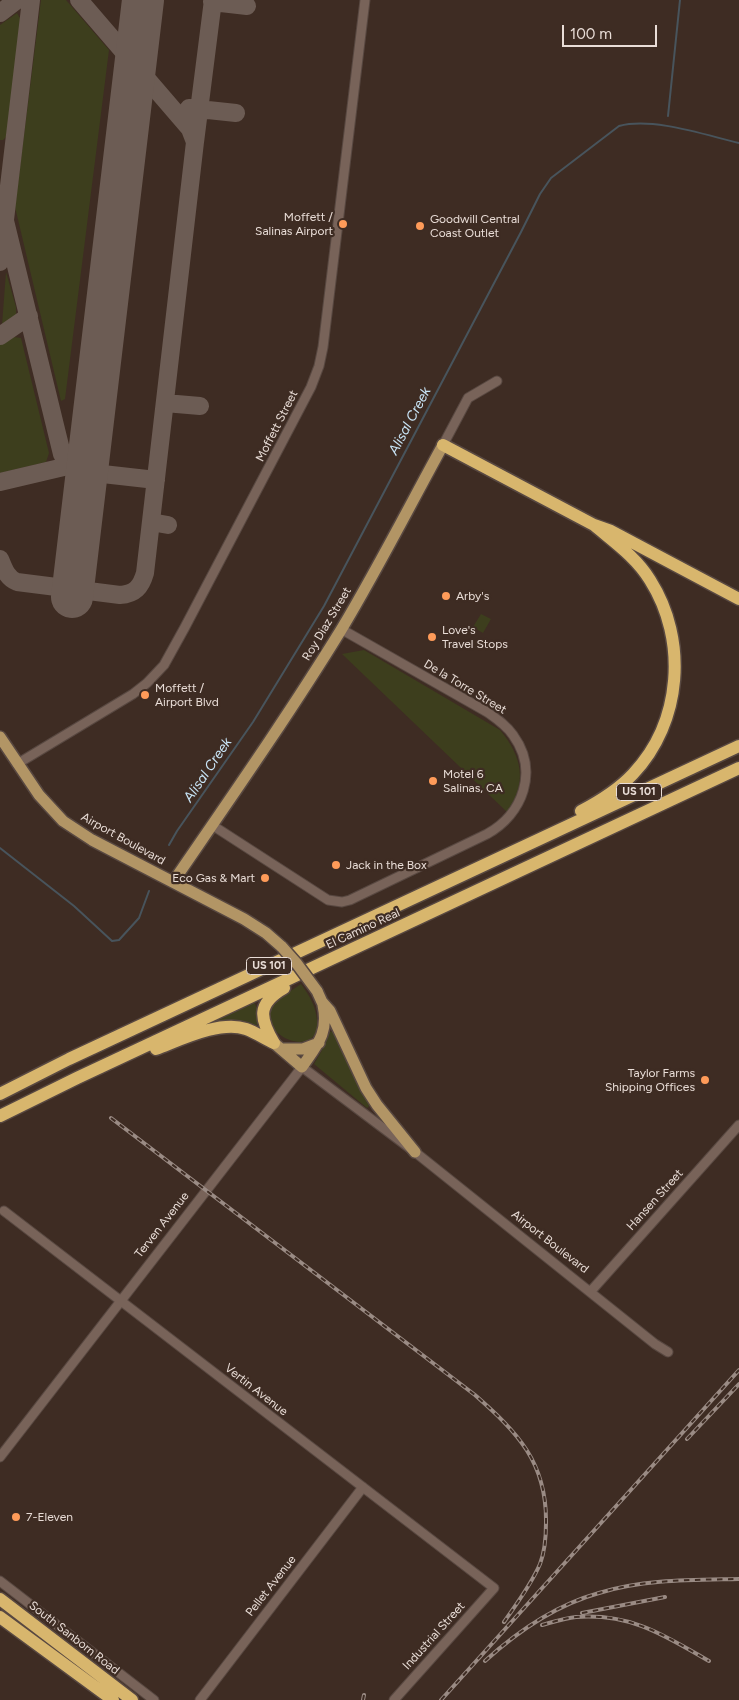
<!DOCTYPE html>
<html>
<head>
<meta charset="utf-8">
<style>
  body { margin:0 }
  #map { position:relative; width:739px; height:1700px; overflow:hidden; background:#3e2c23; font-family:Figtree,sans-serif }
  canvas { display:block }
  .scale { position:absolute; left:562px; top:25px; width:95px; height:22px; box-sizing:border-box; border:2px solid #e9ddd7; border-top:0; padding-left:6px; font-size:15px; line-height:18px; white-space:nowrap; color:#e9ddd7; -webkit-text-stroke:4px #3e2c23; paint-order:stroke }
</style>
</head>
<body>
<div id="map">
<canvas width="739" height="1700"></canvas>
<div class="scale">100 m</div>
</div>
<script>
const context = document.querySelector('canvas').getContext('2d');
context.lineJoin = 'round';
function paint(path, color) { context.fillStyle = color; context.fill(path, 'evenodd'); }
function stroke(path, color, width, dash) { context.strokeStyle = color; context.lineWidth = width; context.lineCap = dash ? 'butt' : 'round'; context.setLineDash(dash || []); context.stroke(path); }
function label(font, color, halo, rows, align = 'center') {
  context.font = font + ' Figtree,sans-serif'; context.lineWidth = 4.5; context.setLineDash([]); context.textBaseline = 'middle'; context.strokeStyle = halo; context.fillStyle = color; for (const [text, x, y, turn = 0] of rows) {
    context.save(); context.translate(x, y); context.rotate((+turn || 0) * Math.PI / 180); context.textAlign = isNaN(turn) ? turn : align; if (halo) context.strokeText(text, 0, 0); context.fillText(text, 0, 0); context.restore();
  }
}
paint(new Path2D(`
  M 41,0 L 66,0 L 109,50 L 65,399 L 61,401 L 15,207 Z
  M 17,13 L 21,20 L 7,136 L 3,140 L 0,140 L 0,25 Z
  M 6,272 L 16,307 L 16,315 L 2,325 Z
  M 14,337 L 21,338 L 49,453 L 46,462 L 0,473 L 0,345 Z
  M 481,614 L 491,619 L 483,633 L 473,627 Z
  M 364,650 L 500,730 C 522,756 528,783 507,812 L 342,654 Z
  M 301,984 C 309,995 316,1006 317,1020 C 320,1045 295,1047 279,1034 C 275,1031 270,1028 269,1023 C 267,1018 270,1009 271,1004 Z
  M 254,1002 C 259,1011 260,1018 256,1028 L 200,1027 Z
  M 335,1030 L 371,1104 L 367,1108 L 314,1064 L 321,1052 L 330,1032 Z`), '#3d3e1d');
stroke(new Path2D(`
  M 668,116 L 680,0
  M 169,845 L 177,831 L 253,722 L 324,606 L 521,232 L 540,194 L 551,178 L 619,126 C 653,117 705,135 739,143
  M 0,848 L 74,906 L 112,941 L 119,940 L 139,918 L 149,891`), '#48545c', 2);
stroke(new Path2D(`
  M 212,2 L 247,6
  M 0,13 L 17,0
  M 189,108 L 236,113
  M 195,142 L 213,0
  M 5,221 L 62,454 L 68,466 L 76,471 L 156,480
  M 0,262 L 31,0
  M 0,336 L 29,316
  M 165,403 L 200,406
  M 0,482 L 68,466
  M 151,522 L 168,525
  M 0,559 C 4,569 7,578 17,582 L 120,595 C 135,594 141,587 145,573 L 195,142 L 190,129 L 79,0`), '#6c5c54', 18);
stroke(new Path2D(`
  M 72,597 L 143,0`), '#6c5c54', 42);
const minor = new Path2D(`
  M 443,445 L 468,398 L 497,381
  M 17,764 L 133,694 L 147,683 L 164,665 L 185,627 L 311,387 L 319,366 L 323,347 L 365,0
  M 212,825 L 328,900 L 342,902 L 350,900 L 487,834 C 523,814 539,771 513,735 C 506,725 497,719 487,712 L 341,629
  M 4,1211 L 494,1588 L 394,1700
  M 591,1291 L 739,1125
  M 0,1457 L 302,1067 L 415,1152 L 655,1344 L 668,1352
  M 0,1581 L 154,1700
  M 200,1700 L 363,1487`);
const major = new Path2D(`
  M 0,737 L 39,795 L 63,821 L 92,840 L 244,919 L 266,933 L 282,947
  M 173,882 C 230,799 288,716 341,630 C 377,570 409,507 443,445
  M 317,991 L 322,1002 L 330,1011 L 366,1088 L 377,1105 L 415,1152
  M 274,1043 L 302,1067 C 317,1045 329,1033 323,1005
  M 281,1049 L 303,1049 L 319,1043`);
const highway = new Path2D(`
  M 443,445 L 594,525 L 611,531 L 739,599
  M 581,811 C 600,801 618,790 633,774 C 682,722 688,640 650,580 C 636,557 614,542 594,525
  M 274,1043 C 260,1019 256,1004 284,988
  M 156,1049 C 180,1040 220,1020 246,1029 C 255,1032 265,1039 274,1043
  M 0,1094 L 69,1059 L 739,746
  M 0,1116 L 77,1078 L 739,768
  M 0,1599 L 132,1700
  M 0,1617 L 113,1700`);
stroke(minor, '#584841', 11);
stroke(major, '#584841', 14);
stroke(highway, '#584841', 15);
stroke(minor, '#786359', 9);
stroke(major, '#b29565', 11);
stroke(highway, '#d8b66d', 12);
const rail = new Path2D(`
  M 111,1118 L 475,1395 C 517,1432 547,1462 546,1523 C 546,1536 545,1551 540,1564 C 531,1585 517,1603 504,1622
  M 687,1439 L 739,1384
  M 582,1613 L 665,1597
  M 542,1625 C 553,1622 565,1618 576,1617 C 631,1613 664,1635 709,1661
  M 485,1661 C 518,1631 556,1605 599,1593 C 644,1579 693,1580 739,1579
  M 363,1700 L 364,1695
  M 441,1700 L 739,1370`);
stroke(rail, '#9a8b84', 4);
stroke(rail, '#3e2c23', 2, [5.5]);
const majorBridge = new Path2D(`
  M 282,947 L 297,964 L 317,991`);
stroke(majorBridge, '#584841', 14, []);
stroke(majorBridge, '#b29565', 11);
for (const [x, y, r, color] of [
  [343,224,5,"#fe9b59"],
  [420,226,5,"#fe9b59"],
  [446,596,5,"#fe9b59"],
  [432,637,5,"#fe9b59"],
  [145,695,5,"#fe9b59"],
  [433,781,5,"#fe9b59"],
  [336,865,5,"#fe9b59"],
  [265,878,5,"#fe9b59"],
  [705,1080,5,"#fe9b59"],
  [16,1517,5,"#fe9b59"]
]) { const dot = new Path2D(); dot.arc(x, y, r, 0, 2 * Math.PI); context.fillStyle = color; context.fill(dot); stroke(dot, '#3e2c23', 2); }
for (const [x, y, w] of [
  [639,792,45],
  [269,966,45]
]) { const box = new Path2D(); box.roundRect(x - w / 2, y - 8.5, w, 17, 4); context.fillStyle = '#3e2c23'; context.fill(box); stroke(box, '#e9ddd7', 1); }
label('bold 11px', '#e9ddd7', null, [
  ["US 101",639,792],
  ["US 101",269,966]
]);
label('12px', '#e9ddd7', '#3e2c23', [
  ["Moffett /",333,217,"right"],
  ["Salinas Airport",333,231,"right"],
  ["Goodwill Central",430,219],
  ["Coast Outlet",430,233],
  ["Arby's",456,596],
  ["Love's",442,630],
  ["Travel Stops",442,644],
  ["Moffett /",155,688],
  ["Airport Blvd",155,702],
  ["Motel 6",443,774],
  ["Salinas, CA",443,788],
  ["Jack in the Box",346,865],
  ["Eco Gas & Mart",255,878,"right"],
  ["Taylor Farms",695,1073,"right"],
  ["Shipping Offices",695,1087,"right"],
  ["7-Eleven",26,1517]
], 'left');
label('12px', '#e9ddd7', '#3e2c23', [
  ["Moffett Street",277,426,-63],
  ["Roy Diaz Street",327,624,-59],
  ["De la Torre Street",465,687,31],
  ["Airport Boulevard",123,839,29],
  ["El Camino Real",363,929,-25],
  ["Hansen Street",655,1200,-48],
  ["Terven Avenue",162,1225,-52],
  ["Airport Boulevard",550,1242,38],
  ["Vertin Avenue",256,1390,38],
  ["Pellet Avenue",271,1586,-52],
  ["Industrial Street",434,1636,-48],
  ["South Sanborn Road",74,1638,38]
]);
label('italic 14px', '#c9e5f7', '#3e2c23', [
  ["Alisal Creek",410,421,-62],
  ["Alisal Creek",208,770,-56]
]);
</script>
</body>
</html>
